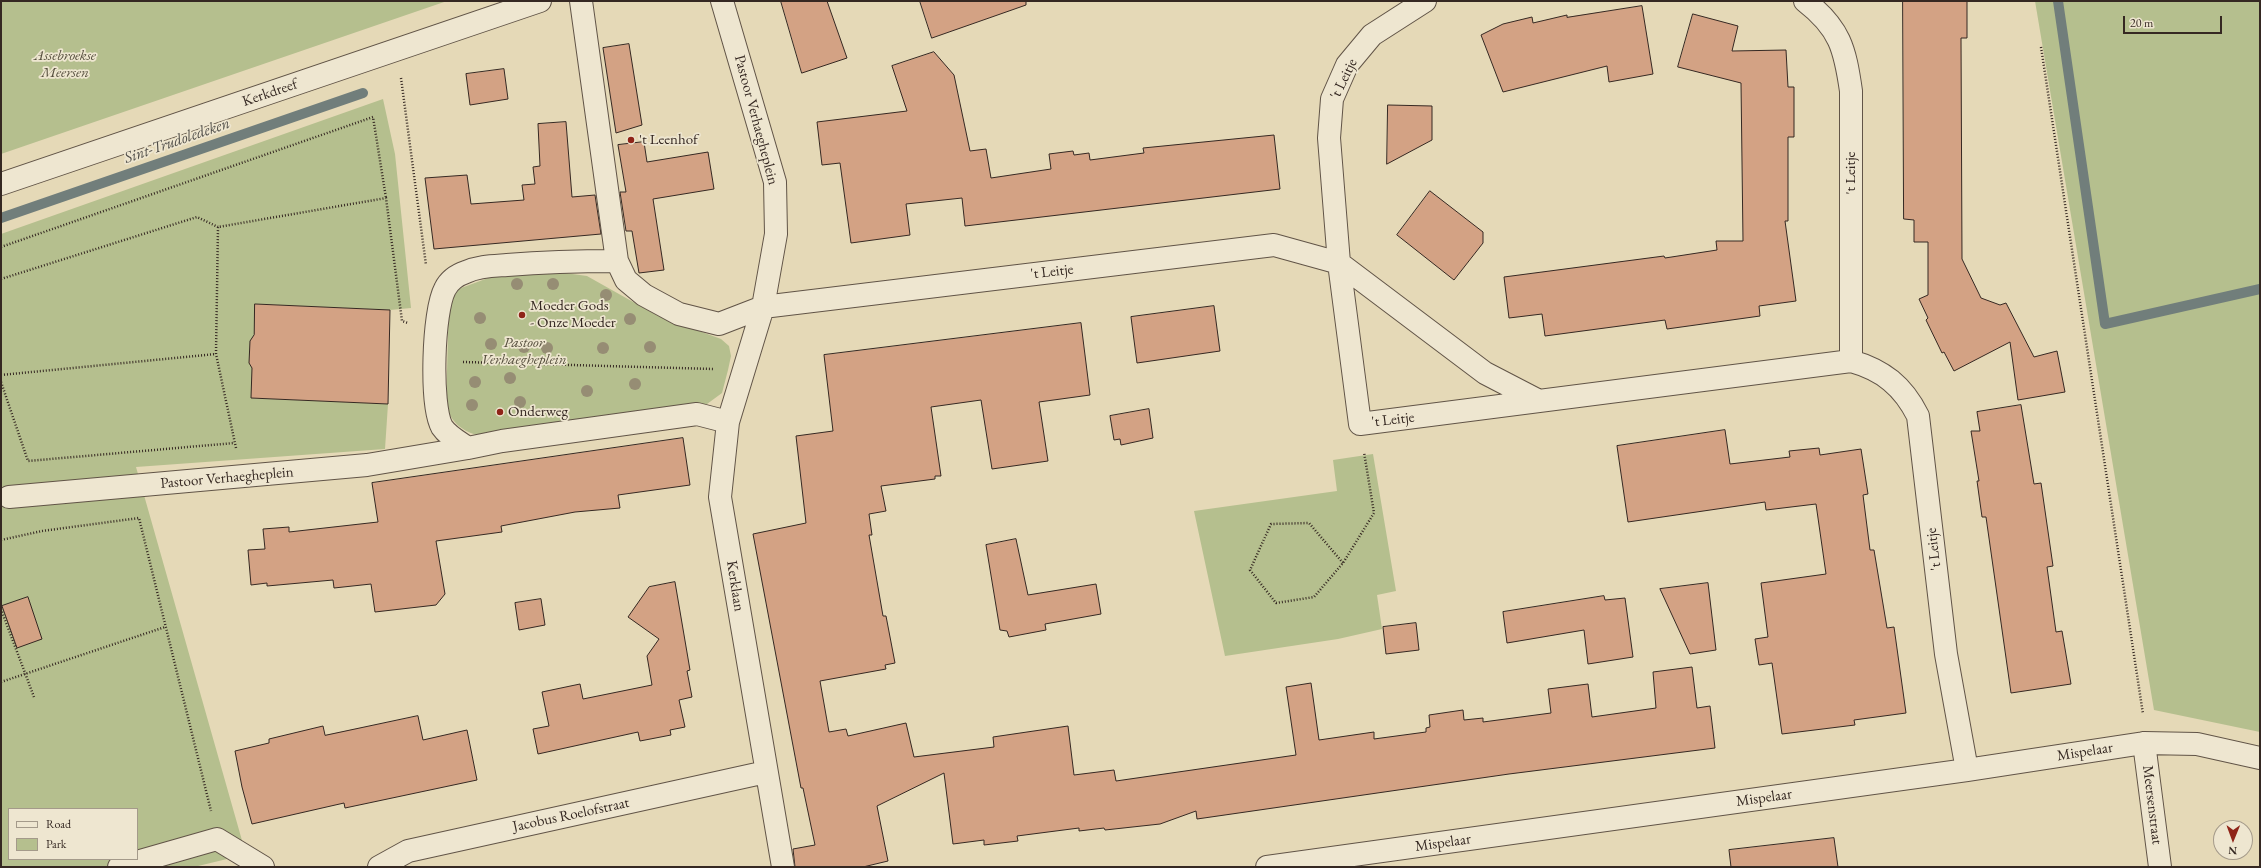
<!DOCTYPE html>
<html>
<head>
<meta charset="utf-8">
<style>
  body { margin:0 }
  #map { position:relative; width:2261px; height:868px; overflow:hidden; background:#e5d9b7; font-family:"EB Garamond",serif }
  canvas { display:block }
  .frame { position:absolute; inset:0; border:2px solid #352822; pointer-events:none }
  .legend { position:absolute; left:8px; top:808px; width:130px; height:52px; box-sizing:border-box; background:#eee6d0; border:1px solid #a49a8a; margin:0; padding:5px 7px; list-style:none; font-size:12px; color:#352822 }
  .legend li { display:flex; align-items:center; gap:8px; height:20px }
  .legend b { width:20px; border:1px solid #a49a8a }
  .north { position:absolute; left:2213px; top:820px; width:40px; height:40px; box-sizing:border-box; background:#eee6d0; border:1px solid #a49a8a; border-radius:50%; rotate:181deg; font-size:11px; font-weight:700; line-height:16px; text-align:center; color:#352822 }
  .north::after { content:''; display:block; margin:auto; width:14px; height:18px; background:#8f2418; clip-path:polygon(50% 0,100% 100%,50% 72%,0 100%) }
  .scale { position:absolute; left:2123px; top:16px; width:99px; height:18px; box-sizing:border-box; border:2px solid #352822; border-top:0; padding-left:5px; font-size:12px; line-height:14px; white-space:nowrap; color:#352822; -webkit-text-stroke:3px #eee6d0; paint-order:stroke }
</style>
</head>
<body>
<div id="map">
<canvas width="2261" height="868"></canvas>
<div class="frame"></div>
<ul class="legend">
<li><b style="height:5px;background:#eee6d0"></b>Road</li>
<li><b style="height:11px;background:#b5bf8e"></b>Park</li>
</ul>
<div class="north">N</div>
<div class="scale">20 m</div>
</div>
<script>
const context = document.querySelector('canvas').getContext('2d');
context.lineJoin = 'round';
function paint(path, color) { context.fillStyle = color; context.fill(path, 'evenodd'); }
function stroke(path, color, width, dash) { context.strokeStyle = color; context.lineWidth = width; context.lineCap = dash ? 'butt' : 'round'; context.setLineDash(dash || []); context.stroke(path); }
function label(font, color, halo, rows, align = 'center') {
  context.font = font + ' "EB Garamond",serif'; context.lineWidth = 3.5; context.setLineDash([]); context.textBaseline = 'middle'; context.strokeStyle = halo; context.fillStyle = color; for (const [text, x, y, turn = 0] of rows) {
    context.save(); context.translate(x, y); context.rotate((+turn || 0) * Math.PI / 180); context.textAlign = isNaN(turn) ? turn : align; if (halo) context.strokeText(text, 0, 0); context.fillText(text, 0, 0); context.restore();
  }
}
paint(new Path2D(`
  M 1,1 L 447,1 L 1,154 Z
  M 2035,1 L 2260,1 L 2260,732 L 2154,710 Z
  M 383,99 L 395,154 L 411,308 L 390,310 L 256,304 L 251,398 L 388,404 L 385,449 L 136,467 L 243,844 L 227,859 L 194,867 L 1,867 L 1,234 ZM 9,809 L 137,809 L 137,859 L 9,859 Z
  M 558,272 L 587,276 L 658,316 L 721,339 L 729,346 L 731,356 L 728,370 L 722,393 L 707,404 L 480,436 C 462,431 453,424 446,407 L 449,299 L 453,291 L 499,274 Z
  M 1373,454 L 1396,591 L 1377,595 L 1382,629 L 1338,639 L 1225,656 L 1194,511 L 1337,491 L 1333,460 Z`), '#b5bf8e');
stroke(new Path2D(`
  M 2058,1 L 2105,324 L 2260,289
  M 1,218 L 363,93`), '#717e7b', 10);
const building = new Path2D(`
  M 781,1 L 827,1 L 847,58 L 802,73 Z
  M 920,1 L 1026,1 L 1026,5 L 932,38 Z
  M 1903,1 L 1967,1 L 1967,38 L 1961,38 L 1962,259 L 1981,298 L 2000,305 L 2006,303 L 2034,357 L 2057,351 L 2065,392 L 2018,400 L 2010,342 L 1954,371 L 1944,352 L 1942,353 L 1926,320 L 1928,318 L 1919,299 L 1928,295 L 1928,242 L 1914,242 L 1914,220 L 1904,219 Z
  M 1642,6 L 1653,74 L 1609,82 L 1607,66 L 1503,92 L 1481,35 L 1503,24 L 1532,17 L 1533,23 L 1567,15 L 1567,17 Z
  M 1693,14 L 1738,26 L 1732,51 L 1786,50 L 1788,87 L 1794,87 L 1794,137 L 1788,137 L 1788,221 L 1785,221 L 1796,301 L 1759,306 L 1760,316 L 1667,329 L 1665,320 L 1545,336 L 1542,314 L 1509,318 L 1504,277 L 1664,256 L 1665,258 L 1717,250 L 1716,241 L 1743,241 L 1741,83 L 1678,67 Z
  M 629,44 L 642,125 L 616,133 L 603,48 Z
  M 934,52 L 954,75 L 970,151 L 986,149 L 991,178 L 1051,169 L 1049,154 L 1073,151 L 1074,155 L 1089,153 L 1090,160 L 1144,153 L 1143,148 L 1274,135 L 1280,189 L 965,226 L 962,198 L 906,204 L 910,235 L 851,243 L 840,163 L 822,165 L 817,122 L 907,111 L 892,66 Z
  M 504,69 L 508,99 L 470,105 L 466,74 Z
  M 1388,105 L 1432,106 L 1432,140 L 1387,164 Z
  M 566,122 L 572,197 L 595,195 L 601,234 L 434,249 L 425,178 L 467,175 L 471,204 L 524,200 L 522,185 L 535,184 L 533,167 L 540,166 L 538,124 Z
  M 644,142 L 647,162 L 708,152 L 714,189 L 653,199 L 664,270 L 639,273 L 632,231 L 626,231 L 620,192 L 626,192 L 618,145 Z
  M 1430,191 L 1483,232 L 1483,243 L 1454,280 L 1397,235 Z
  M 255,304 L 390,310 L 388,404 L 251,398 L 252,368 L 249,363 L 250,341 L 254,335 Z
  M 1214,306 L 1220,351 L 1137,363 L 1131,317 Z
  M 1081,323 L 1090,395 L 1039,402 L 1048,461 L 992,469 L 981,400 L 931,407 L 941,476 L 935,476 L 935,479 L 881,486 L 886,511 L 869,514 L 872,535 L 869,535 L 883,616 L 886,616 L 895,663 L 885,665 L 886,669 L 820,681 L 829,732 L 846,729 L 848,736 L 906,723 L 914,757 L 994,747 L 993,737 L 1068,726 L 1074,775 L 1114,770 L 1116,781 L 1296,755 L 1286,687 L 1311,683 L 1319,740 L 1374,732 L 1374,739 L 1426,732 L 1426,728 L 1430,727 L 1429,715 L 1463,710 L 1464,720 L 1483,718 L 1483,722 L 1551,713 L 1548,689 L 1588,684 L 1592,717 L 1656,708 L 1653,672 L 1692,667 L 1697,708 L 1710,706 L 1715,748 L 1509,774 L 1197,819 L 1196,811 L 1160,824 L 1105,830 L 1104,828 L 1079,831 L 1079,828 L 1017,836 L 1018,841 L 984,845 L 984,840 L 953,844 L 944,773 L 877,806 L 888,861 L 863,867 L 795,867 L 793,849 L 815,845 L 803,788 L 801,788 L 753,534 L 806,523 L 796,436 L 833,431 L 824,355 Z
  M 2021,405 L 2034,484 L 2041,483 L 2053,566 L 2047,567 L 2056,632 L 2062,631 L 2071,684 L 2011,693 L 1986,517 L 1982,517 L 1977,481 L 1979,481 L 1971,431 L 1980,431 L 1977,412 Z
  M 1149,409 L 1153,438 L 1121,445 L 1120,439 L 1114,440 L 1110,416 Z
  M 1725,430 L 1730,464 L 1790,457 L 1789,451 L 1819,448 L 1820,455 L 1861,449 L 1868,494 L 1863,495 L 1870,550 L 1874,550 L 1887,628 L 1894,627 L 1906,713 L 1854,720 L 1855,725 L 1782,734 L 1772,663 L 1759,665 L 1755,639 L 1768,637 L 1761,583 L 1826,574 L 1816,504 L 1766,510 L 1765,502 L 1628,522 L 1617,446 Z
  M 683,438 L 690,485 L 618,495 L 620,508 L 575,512 L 501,526 L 502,532 L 436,541 L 445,594 L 436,605 L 375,612 L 371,584 L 334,588 L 333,580 L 267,586 L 267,583 L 251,585 L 248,550 L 265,549 L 263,529 L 289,527 L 289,532 L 378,522 L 372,483 Z
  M 1016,539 L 1028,595 L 1096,584 L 1101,614 L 1045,624 L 1046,630 L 1009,637 L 1007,631 L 1000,630 L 986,545 Z
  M 675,582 L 690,670 L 687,671 L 692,697 L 679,700 L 685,727 L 670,730 L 671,735 L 640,741 L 638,732 L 538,754 L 533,729 L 549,726 L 542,692 L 580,684 L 583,699 L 652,685 L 647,656 L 659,639 L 628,617 L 649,587 Z
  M 1708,583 L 1716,650 L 1690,654 L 1660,589 Z
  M 1604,596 L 1605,600 L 1625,598 L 1633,657 L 1588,664 L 1584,630 L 1507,643 L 1503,612 Z
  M 28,597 L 42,639 L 17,648 L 2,606 Z
  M 541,599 L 545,625 L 519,630 L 515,603 Z
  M 1416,623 L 1419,650 L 1386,654 L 1383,627 Z
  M 418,716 L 423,740 L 467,730 L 477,780 L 345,808 L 344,803 L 252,824 L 242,787 L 235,751 L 269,743 L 269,739 L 323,726 L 325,735 Z
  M 1834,838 L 1838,867 L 1731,867 L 1729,850 Z`);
paint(building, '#d3a284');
stroke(building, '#352822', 1);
const minor = new Path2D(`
  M 581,1 L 617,261 L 626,280 L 644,295 L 679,314 L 719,324 L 763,307 L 1274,245 L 1339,263 L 1485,373 L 1539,401 L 1851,361 C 1883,370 1903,386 1918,416 L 1946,654 L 1967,770
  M 722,1 L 775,182 L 776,234 L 763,307 L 728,422 L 720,497 L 783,867
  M 1425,1 L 1372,35 L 1347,65 L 1332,99 L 1329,138 L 1339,263 L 1360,424 L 1539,401
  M 1805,1 C 1840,28 1845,49 1851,91 L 1851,361
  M 1,184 L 540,1
  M 617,261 C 580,261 544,262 507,265 C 493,266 479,266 466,272 C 457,275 449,281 445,289 C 433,311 430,405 442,427 C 448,436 459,442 468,448 L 502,441 L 697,414 L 728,422
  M 9,497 L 367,465 L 468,448
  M 2144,743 L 2160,867
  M 119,867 L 217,839 L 263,867
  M 379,867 L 408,851 L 766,772
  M 1267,867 L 1967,770 L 2144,743 L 2197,744 L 2260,758`);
stroke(minor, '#615447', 24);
stroke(new Path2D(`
  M 2041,47 L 2143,714
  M 401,78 L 426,265
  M 1,247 L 373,117 L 386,198
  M 1,279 L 197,217 L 218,227
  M 463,362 L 714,369
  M 1,375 L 216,354
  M 1,382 L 28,461 L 234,443
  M 236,448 L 216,354 L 218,227 L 386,198 L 402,321 L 408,323
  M 1,540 L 42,531 L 139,518 L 211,811
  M 1343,563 L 1309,523 L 1271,524 L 1250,570 L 1276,603 L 1314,597 L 1343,563 L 1374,513 L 1364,452
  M 1,609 L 34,697
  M 1,682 L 165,627`), '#352822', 2.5, [1, 2]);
stroke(minor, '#eee6d0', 22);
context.fillStyle = '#968d74';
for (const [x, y] of [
  [517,284],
  [553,284],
  [606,295],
  [480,318],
  [630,319],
  [491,344],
  [524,347],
  [650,347],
  [547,348],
  [603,348],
  [510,378],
  [475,382],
  [635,384],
  [587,391],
  [520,402],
  [472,405]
]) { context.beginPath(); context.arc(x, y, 6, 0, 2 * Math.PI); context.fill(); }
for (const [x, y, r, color] of [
  [631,140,4,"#8f2418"],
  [522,315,4,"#8f2418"],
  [500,412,4,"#8f2418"]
]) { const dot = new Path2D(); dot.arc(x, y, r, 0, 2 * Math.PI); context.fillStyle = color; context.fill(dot); stroke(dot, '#eee6d0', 1.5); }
label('italic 15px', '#554e3d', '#eee6d0', [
  ["Assebroekse",65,56],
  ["Meersen",65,73],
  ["Pastoor",524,343],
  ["Verhaegheplein",524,360]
]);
label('15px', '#352822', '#eee6d0', [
  ["'t Leitje",1344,79,-64],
  ["Kerkdreef",270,93,-19],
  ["Pastoor Verhaegheplein",756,120,75],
  ["'t Leitje",1851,173,-90],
  ["'t Leitje",1052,272,-7],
  ["'t Leitje",1393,420,-7],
  ["Pastoor Verhaegheplein",227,478,-5],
  ["'t Leitje",1934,549,-97],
  ["Kerklaan",735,586,81],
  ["Mispelaar",2085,752,-9],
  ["Mispelaar",1764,798,-8],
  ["Meersenstraat",2152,805,83],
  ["Jacobus Roelofstraat",571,815,-12],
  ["Mispelaar",1443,843,-8]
]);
label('15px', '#352822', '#eee6d0', [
  ["'t Leenhof",639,140],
  ["Moeder Gods",530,306],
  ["- Onze Moeder",530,323],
  ["Onderweg",508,412]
], 'left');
label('italic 16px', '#4e4c47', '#eee6d0', [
  ["Sint-Trudoledeken",177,141,-19]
]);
</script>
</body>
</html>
